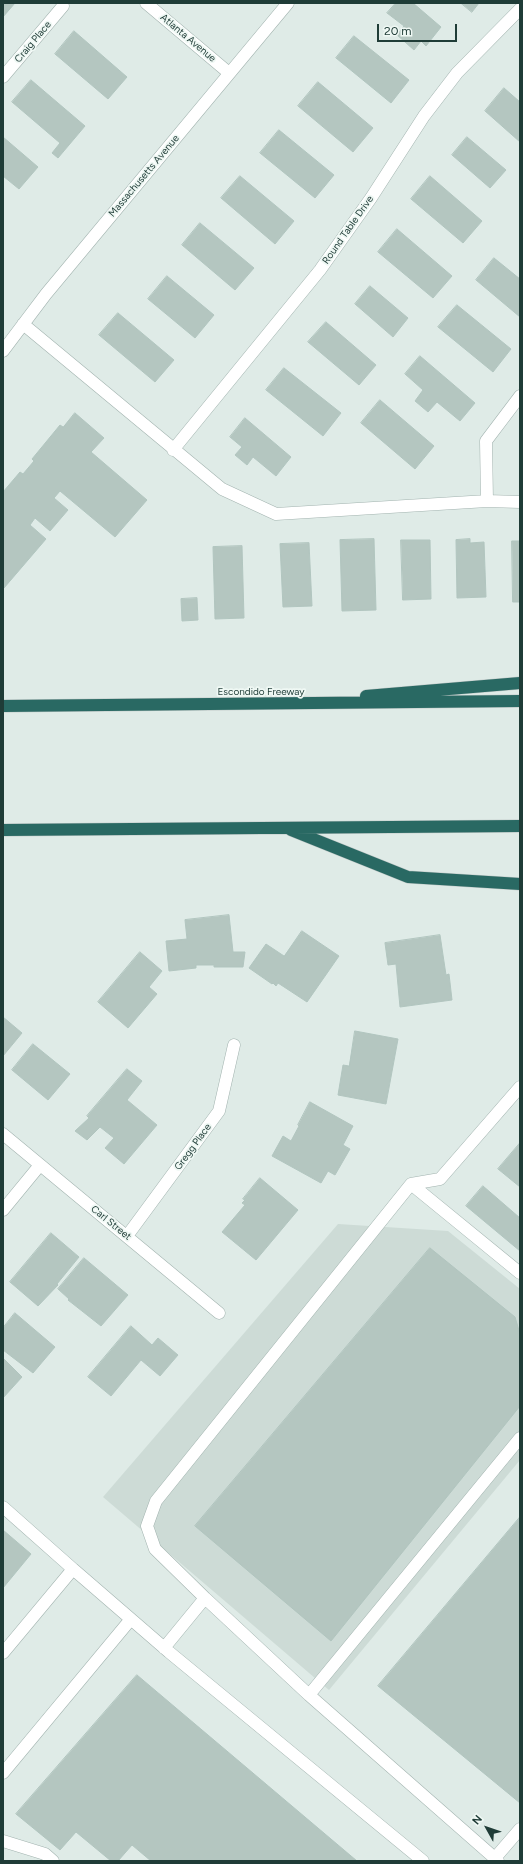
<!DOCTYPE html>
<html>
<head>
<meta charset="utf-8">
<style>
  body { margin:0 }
  #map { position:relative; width:523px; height:1864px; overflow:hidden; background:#dfebe7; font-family:Figtree,sans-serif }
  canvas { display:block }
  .frame { position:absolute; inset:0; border:4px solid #1f3c37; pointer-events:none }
  .north { position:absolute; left:467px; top:1808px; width:40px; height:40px; -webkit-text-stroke:3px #eff8f4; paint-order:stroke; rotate:310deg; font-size:11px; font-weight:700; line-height:16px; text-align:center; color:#1f3c37 }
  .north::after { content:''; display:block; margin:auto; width:14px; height:18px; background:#1f3c37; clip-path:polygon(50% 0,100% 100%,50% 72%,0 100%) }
  .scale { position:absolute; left:377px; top:24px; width:80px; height:18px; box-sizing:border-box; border:2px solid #1f3c37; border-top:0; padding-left:5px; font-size:12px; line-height:14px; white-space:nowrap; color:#1f3c37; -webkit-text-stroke:3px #eff8f4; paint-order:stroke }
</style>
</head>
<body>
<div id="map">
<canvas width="523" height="1864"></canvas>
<div class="frame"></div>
<div class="north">N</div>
<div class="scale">20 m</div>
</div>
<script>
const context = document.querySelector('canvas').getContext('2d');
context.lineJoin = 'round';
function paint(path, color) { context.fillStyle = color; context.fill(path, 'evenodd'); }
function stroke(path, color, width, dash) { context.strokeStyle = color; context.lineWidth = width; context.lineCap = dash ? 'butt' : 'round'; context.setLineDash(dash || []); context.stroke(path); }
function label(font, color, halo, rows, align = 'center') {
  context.font = font + ' Figtree,sans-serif'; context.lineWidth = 3.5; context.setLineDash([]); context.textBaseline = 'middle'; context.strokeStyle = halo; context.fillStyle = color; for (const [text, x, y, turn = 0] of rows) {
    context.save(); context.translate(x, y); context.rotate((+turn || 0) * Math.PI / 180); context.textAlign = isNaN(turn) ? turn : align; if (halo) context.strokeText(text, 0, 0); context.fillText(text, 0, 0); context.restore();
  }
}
paint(new Path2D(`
  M 338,1224 L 448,1231 L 520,1289 L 520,1460 L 329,1690 L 103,1497 Z`), '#cddbd6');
const building = new Path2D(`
  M 3,3 L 15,3 L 3,17 Z
  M 396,3 L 413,3 L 441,27 L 426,46 L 421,41 L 414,50 L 397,35 L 404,26 L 387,13 Z
  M 461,3 L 479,3 L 472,12 Z
  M 74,31 L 127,77 L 108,99 L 55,54 Z
  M 354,36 L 409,80 L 391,103 L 336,58 Z
  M 31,80 L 85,126 L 58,158 L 52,153 L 60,143 L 12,102 Z
  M 318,82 L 373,128 L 353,152 L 298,106 Z
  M 504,88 L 520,102 L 520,142 L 485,111 Z
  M 279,130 L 334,175 L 315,198 L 260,153 Z
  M 3,137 L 38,167 L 19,189 L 3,176 Z
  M 467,137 L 506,170 L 490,188 L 452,155 Z
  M 240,176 L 294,221 L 275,244 L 221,198 Z
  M 430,176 L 482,221 L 463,243 L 411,199 Z
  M 200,223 L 254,268 L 235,290 L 182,245 Z
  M 397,229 L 452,276 L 433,298 L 378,252 Z
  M 494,258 L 520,279 L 520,317 L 476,280 Z
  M 167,276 L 214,315 L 195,338 L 148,299 Z
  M 370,286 L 408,318 L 393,337 L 355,304 Z
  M 457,305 L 511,349 L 493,372 L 438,327 Z
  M 118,313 L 174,360 L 155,382 L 99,335 Z
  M 326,322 L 376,365 L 359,385 L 308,342 Z
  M 420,356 L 475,403 L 460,421 L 437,402 L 428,412 L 415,401 L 423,390 L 405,374 Z
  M 284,368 L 341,413 L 323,436 L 266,390 Z
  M 380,400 L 434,446 L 415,469 L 361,423 Z
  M 75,413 L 104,438 L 91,452 L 147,500 L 115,537 L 60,491 L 54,498 L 68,510 L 50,531 L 35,518 L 30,525 L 46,539 L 4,588 L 3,492 L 20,472 L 23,474 L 34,461 L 32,459 L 60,425 L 63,427 Z
  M 245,418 L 291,457 L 276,476 L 253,457 L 247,465 L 235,455 L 242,447 L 230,437 Z
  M 374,539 L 376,610 L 342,611 L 340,540 Z
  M 470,539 L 470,543 L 484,542 L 486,597 L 457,598 L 456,540 Z
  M 401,540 L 430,540 L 431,599 L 403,600 Z
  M 512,541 L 520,541 L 520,602 L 513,602 Z
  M 309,543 L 312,606 L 283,607 L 280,544 Z
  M 242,546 L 244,618 L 215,619 L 213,547 Z
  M 197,598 L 198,620 L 182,621 L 181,599 Z
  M 229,915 L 233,952 L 245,952 L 243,967 L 214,967 L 214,965 L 196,965 L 196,968 L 169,971 L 166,941 L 187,939 L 185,920 Z
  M 302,931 L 339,956 L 307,1002 L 278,983 L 276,986 L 273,983 L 272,984 L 249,968 L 266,944 L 284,956 Z
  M 440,935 L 446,975 L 449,974 L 452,1000 L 400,1007 L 396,964 L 388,965 L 385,943 Z
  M 140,952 L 162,971 L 149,987 L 157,994 L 128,1028 L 98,1002 Z
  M 3,1017 L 22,1033 L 3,1056 Z
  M 355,1031 L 398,1039 L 386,1104 L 338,1095 L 343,1065 L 349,1066 Z
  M 33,1044 L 70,1074 L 48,1100 L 12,1070 Z
  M 127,1069 L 142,1081 L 127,1100 L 157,1125 L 124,1164 L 105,1148 L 114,1138 L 100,1127 L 87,1140 L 75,1131 L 89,1118 L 87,1116 Z
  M 310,1102 L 353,1126 L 343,1145 L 350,1149 L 335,1175 L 328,1171 L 321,1183 L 272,1156 L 283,1136 L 291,1141 L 299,1126 L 298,1125 Z
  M 520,1143 L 520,1187 L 498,1169 Z
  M 260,1178 L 298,1210 L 256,1260 L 222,1232 L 245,1205 L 242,1203 L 245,1200 L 243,1199 Z
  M 483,1186 L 520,1218 L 520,1251 L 466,1206 Z
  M 51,1233 L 79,1257 L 57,1284 L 58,1285 L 38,1306 L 10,1282 Z
  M 430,1248 L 515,1317 L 520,1334 L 520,1406 L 331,1641 L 195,1526 Z
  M 84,1258 L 128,1295 L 101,1326 L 68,1300 L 69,1299 L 58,1289 Z
  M 15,1313 L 55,1347 L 33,1373 L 3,1350 L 3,1328 Z
  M 131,1326 L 152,1345 L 158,1338 L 178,1355 L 160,1376 L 141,1360 L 111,1396 L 88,1377 Z
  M 3,1358 L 22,1377 L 3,1398 Z
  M 520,1517 L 520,1803 L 378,1686 Z
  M 3,1530 L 31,1554 L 3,1588 Z
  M 137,1675 L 357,1861 L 151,1861 L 132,1845 L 118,1861 L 111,1861 L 76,1832 L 60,1850 L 16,1814 Z`);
paint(building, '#b4c6c0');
stroke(building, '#b1c5bf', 1);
const minor = new Path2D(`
  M 146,3 L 229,73
  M 3,77 L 63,6
  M 23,324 L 222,489 L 276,514 L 487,501 L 520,502
  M 3,351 L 46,294 L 288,3
  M 173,450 L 320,270 L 371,198 L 424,116 L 457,73 L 520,9
  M 487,501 L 486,441 L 520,396
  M 3,1134 L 219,1313
  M 411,1184 L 440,1179 L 520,1087
  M 3,1210 L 40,1165
  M 127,1236 L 219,1111 L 234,1045
  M 3,1507 L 73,1569
  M 205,1598 L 309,1695
  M 164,1648 L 205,1598 L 155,1549 L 147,1526 L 156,1501 L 411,1184 L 520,1273
  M 3,1653 L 73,1569 L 169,1652 L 423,1861
  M 3,1773 L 131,1619
  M 3,1841 L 45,1854 L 53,1861
  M 495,1858 L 520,1829
  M 498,1861 L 309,1695 L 520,1438`);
const highway = new Path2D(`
  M 366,696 L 520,683
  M 3,706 L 520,701
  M 3,830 L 520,826
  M 291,830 L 408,877 L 520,884`);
stroke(minor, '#a2b3af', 13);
stroke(highway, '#c0c8c7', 13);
stroke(minor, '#fff', 12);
stroke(highway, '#296963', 12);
label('10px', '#1f3c37', '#eff8f4', [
  ["Atlanta Avenue",188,38,40],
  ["Craig Place",33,42,-50],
  ["Massachusetts Avenue",144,176,-50],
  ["Round Table Drive",348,230,-55],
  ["Escondido Freeway",261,692],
  ["Gregg Place",193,1147,-54],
  ["Carl Street",111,1223,39]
]);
</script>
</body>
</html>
